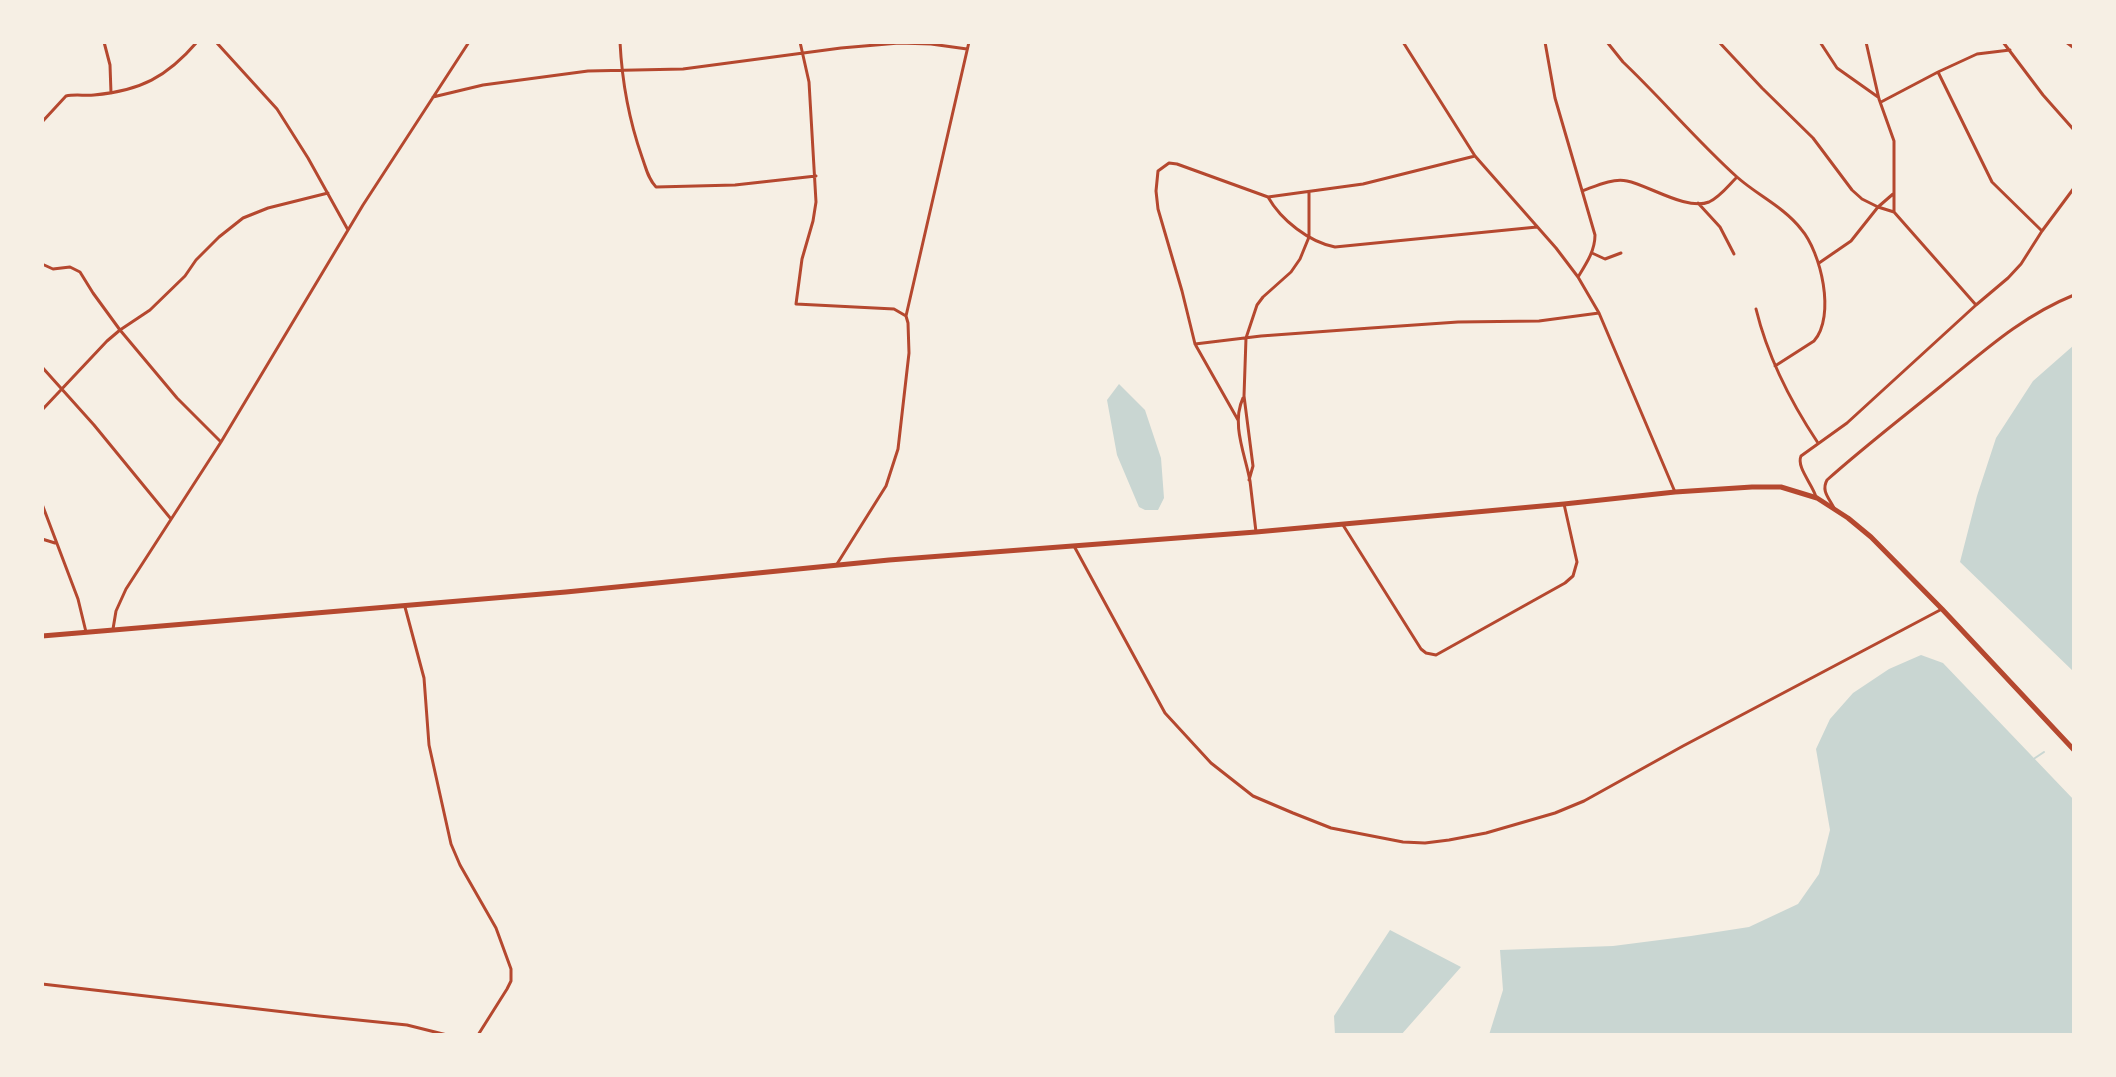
<!DOCTYPE html>
<html>
<head>
<meta charset="utf-8">
<style>
  body { margin:0 }
  #map { position:relative; width:2116px; height:1077px; overflow:hidden; background:#f6efe4; font-family:"Archivo Narrow",sans-serif }
  canvas { display:block }
  .frame { position:absolute; inset:0; border:44px solid #f6efe4; pointer-events:none }
</style>
</head>
<body>
<div id="map">
<canvas width="2116" height="1077"></canvas>
<div class="frame"></div>
</div>
<script>
const context = document.querySelector('canvas').getContext('2d');
context.lineJoin = 'round';
function paint(path, color) { context.fillStyle = color; context.fill(path, 'evenodd'); }
function stroke(path, color, width, dash) { context.strokeStyle = color; context.lineWidth = width; context.lineCap = dash ? 'butt' : 'round'; context.setLineDash(dash || []); context.stroke(path); }
paint(new Path2D(`
  M 2074,345 L 2074,672 L 1960,562 L 1977,496 L 1996,438 L 2033,381 Z
  M 1119,384 L 1145,410 L 1161,458 L 1164,498 L 1158,510 L 1145,510 L 1139,507 L 1117,455 L 1107,400 Z
  M 1921,655 L 1943,663 L 2074,800 L 2074,1035 L 1489,1035 L 1503,990 L 1500,950 L 1613,946 L 1691,936 L 1749,927 L 1798,904 L 1819,874 L 1830,830 L 1816,749 L 1830,719 L 1853,693 L 1889,669 Z
  M 1390,930 L 1461,967 L 1401,1035 L 1335,1035 L 1334,1016 Z`), '#c9d6d2');
stroke(new Path2D(`
  M 2032,760 L 2044,752`), '#c9d6d2', 2);
stroke(new Path2D(`
  M 104,42 L 110,65 L 111,93
  M 216,42 L 277,109 L 308,158 L 348,230
  M 620,42 C 622,82 629,120 642,157 C 646,168 648,179 656,187 L 735,185 L 816,176
  M 800,42 L 809,82 L 816,202 L 813,221 L 802,259 L 796,304 L 894,309 L 906,316
  M 1403,42 L 1475,156 L 1556,248 L 1578,277 L 1599,313 L 1675,492
  M 1545,42 L 1555,98 L 1595,235 C 1595,251 1586,264 1578,277
  M 1607,42 L 1623,62 C 1662,99 1697,141 1737,177 C 1757,195 1784,207 1801,229 C 1821,252 1836,316 1814,341 L 1775,366
  M 1719,42 L 1762,88 L 1813,138 L 1852,190 L 1862,199 L 1878,207 L 1894,212
  M 1820,42 L 1837,68 L 1878,97
  M 1866,42 L 1879,99 L 1894,141 L 1894,212 L 1976,305
  M 2003,42 L 2043,95 L 2074,130
  M 2066,42 L 2074,48
  M 1938,72 L 1992,182 L 2042,231
  M 433,97 L 483,85 L 588,71 L 683,69 L 841,48 L 899,43 L 931,44 L 967,49
  M 1881,102 L 1938,72 L 1977,54 L 2010,50
  M 42,122 L 66,96 C 75,94 85,96 94,95 C 140,91 167,77 197,42
  M 1582,191 C 1596,186 1612,178 1627,181 C 1648,185 1687,211 1709,202 C 1720,197 1728,186 1737,177
  M 1268,197 C 1281,220 1309,242 1335,247 L 1537,227
  M 1698,203 L 1720,227 L 1734,254
  M 1592,253 L 1605,259 L 1621,253
  M 1819,263 L 1851,241 L 1878,207 L 1893,194
  M 42,264 L 53,269 L 70,267 L 80,272 L 93,293 L 120,330 L 177,398 L 221,442
  M 1756,309 C 1768,358 1790,401 1818,443
  M 1195,344 L 1261,336 L 1371,328 L 1458,322 L 1539,321 L 1599,313
  M 42,367 L 94,425 L 171,519
  M 1243,398 C 1231,424 1245,454 1250,481 C 1252,498 1254,515 1256,532
  M 42,410 L 107,341 L 120,330 L 150,310 L 185,276 L 196,260 L 219,237 L 243,218 L 268,208 L 328,193
  M 1238,420 L 1195,344 L 1182,291 L 1158,209 L 1156,191 L 1158,171 L 1169,163 L 1177,164 L 1268,197 L 1363,184 L 1475,156
  M 1249,480 L 1253,466 L 1244,396 L 1246,338 L 1257,305 L 1263,297 L 1291,272 L 1300,259 L 1309,237 L 1309,193
  M 1816,497 C 1813,485 1796,467 1801,456 L 1847,423 L 1976,305 L 2008,278 L 2021,264 L 2042,231 L 2074,188
  M 42,504 L 78,599 L 86,632
  M 1834,508 C 1829,498 1821,491 1827,480 C 1864,447 1903,417 1941,386 C 1984,351 2022,316 2074,295
  M 1343,525 L 1421,649 L 1426,653 L 1436,655 L 1565,583 L 1573,576 L 1577,562 L 1564,504
  M 42,539 L 55,543
  M 1074,546 L 1165,713 L 1211,763 L 1253,796 L 1293,813 L 1331,828 L 1403,842 L 1425,843 L 1449,840 L 1486,833 L 1555,813 L 1584,801 L 1683,746 L 1942,609
  M 837,564 L 886,486 L 898,449 L 909,353 L 908,323 L 906,316 L 969,42
  M 405,607 L 424,678 L 429,745 L 451,844 L 460,865 L 496,928 L 511,969 L 511,981 L 507,989 L 478,1035
  M 113,629 L 116,611 L 126,589 L 221,442 L 363,205 L 469,42
  M 42,984 L 319,1016 L 407,1025 L 447,1035`), '#b5482f', 3);
stroke(new Path2D(`
  M 42,636 L 566,592 L 889,560 L 1256,532 L 1564,504 L 1675,492 L 1752,487 L 1781,487 L 1817,498 L 1848,518 L 1871,537 L 1942,609 L 2074,750`), '#b5482f', 5);
</script>
</body>
</html>
